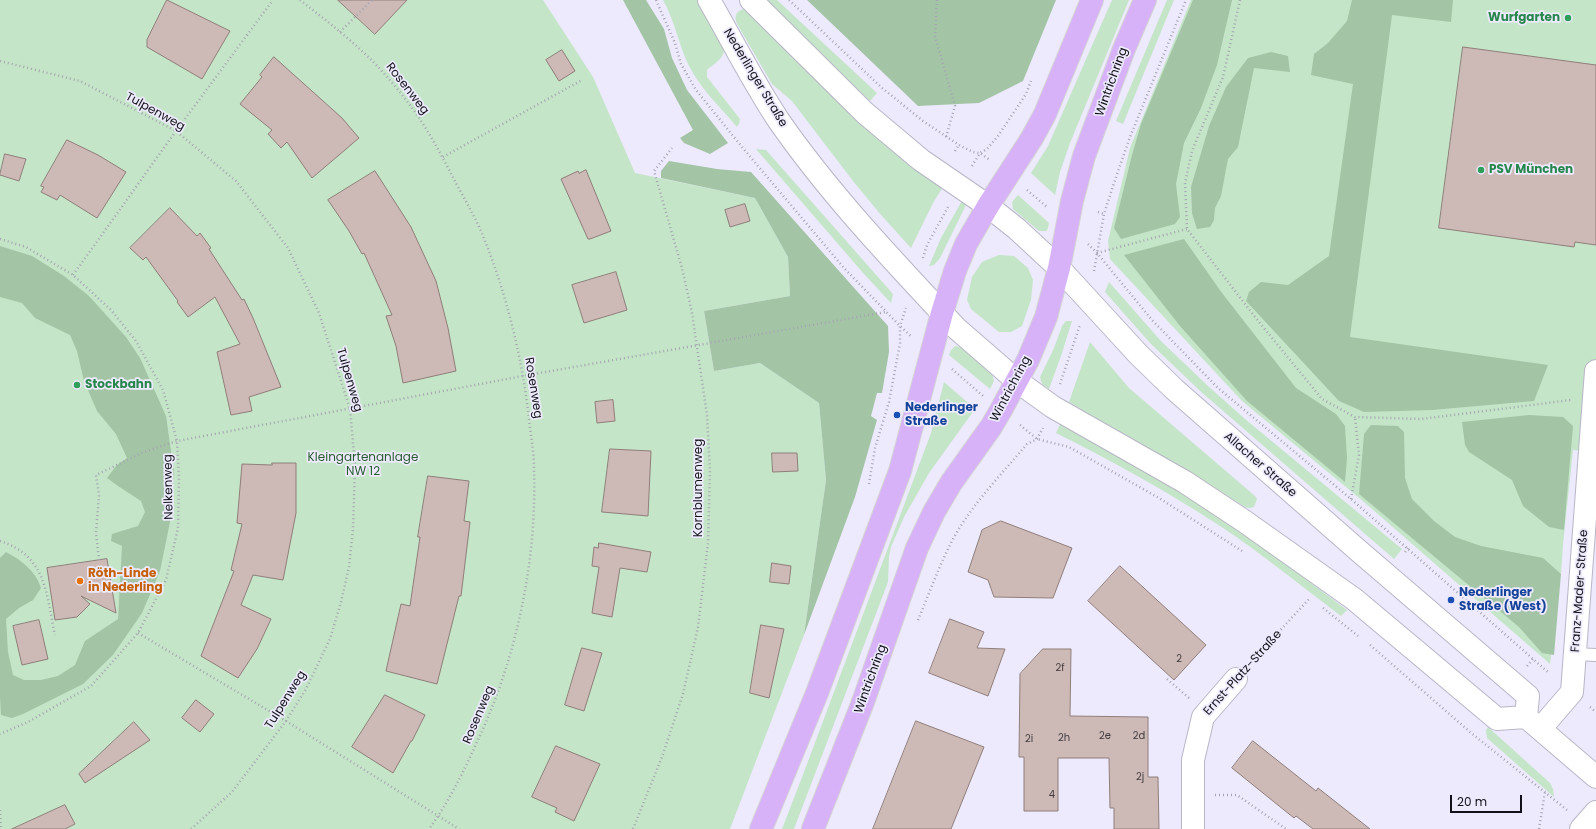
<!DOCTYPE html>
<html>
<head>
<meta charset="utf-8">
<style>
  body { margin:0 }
  #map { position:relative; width:1596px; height:829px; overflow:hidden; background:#eceafc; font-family:Poppins,sans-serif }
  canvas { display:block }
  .scale { position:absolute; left:1450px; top:795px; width:72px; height:18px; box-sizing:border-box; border:2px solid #121117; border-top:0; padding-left:5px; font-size:12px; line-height:14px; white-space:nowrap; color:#121117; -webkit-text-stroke:3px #eceafc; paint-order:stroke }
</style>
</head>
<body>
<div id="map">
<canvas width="1596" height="829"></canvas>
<div class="scale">20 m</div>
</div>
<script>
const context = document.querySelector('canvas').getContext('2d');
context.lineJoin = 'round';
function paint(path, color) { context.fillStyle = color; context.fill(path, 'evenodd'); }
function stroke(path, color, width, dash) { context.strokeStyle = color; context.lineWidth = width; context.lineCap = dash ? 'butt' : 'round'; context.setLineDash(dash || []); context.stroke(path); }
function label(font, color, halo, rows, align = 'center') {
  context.font = font + ' Poppins,sans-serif'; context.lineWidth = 3.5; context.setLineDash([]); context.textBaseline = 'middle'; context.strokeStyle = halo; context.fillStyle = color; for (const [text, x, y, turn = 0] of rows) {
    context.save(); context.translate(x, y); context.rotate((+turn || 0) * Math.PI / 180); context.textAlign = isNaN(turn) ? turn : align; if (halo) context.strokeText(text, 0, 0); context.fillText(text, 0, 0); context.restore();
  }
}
paint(new Path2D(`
  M 0,0 L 543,0 L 593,77 L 635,173 L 755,198 L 788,257 L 790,296 L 704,311 L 714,371 L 760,363 L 819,403 L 826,480 L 804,635 L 730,829 L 0,829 Z
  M 663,0 L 698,0 L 724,48 C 725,58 714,64 707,70 L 707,77 L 740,119 L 739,124 L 737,127 C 720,107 701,89 689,66 C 679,46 675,21 663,0 Z
  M 764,0 L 777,0 L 877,93 L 870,101 Z
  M 1112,0 L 1129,0 L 1070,143 L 1060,172 L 1055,195 L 1031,173 L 1048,146 Z
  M 1167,0 L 1174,0 L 1123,124 L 1116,121 Z
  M 1191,0 L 1596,0 L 1596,452 L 1573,450 L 1563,544 L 1561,574 L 1560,573 L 1550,664 L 1364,502 L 1242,401 L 1110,259 L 1108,241 L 1130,148 Z
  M 743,9 L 749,11 C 794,58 839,105 888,147 C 906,162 924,174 943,187 L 933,203 L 911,248 L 881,215 L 853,181 L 792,101 L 772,84 L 736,22 C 735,15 736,12 743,9 Z
  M 756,149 L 766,150 L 893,294 L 891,303 L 864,274 Z
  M 1018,195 L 1049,223 L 1048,228 L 1046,231 L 1039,231 L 1013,209 L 1012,202 Z
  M 963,199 L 966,204 L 965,207 L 940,258 L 934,265 L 929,266 L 941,238 Z
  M 999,255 L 1014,256 L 1028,268 L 1033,280 L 1031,300 L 1022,326 L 1011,332 L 999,332 L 971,309 L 967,300 L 972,277 L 982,262 Z
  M 1109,282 L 1161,341 L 1208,386 L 1245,419 L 1402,549 L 1394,559 L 1199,390 L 1151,344 L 1105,292 Z
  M 1066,321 L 1072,321 L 1061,356 L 1049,389 L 1042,384 L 1040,377 L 1054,348 L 1062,326 Z
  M 1090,342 L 1129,388 L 1255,496 L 1257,499 L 1254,507 L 1250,508 L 1245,507 C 1188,469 1127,438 1069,402 Z
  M 955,346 L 960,347 L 992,374 L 994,381 L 990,389 L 949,355 L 951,350 Z
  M 944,382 L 975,409 L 929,473 L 904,517 L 891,547 L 889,556 L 888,582 L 794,829 L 782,829 L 804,772 L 931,433 Z
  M 1060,424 L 1152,476 L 1226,520 L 1347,610 L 1341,616 C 1300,585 1260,552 1217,524 C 1165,490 1112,461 1056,433 Z
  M 1488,727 L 1550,783 L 1553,789 L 1554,797 L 1487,738 L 1486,730 Z`), '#c4e5c7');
paint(new Path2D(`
  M 623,0 L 646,0 L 664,29 L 672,58 L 687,90 L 728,143 L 710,154 L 684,143 L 680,138 L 693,130 Z
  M 807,0 L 1056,0 L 1023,81 L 979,103 L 918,106 Z
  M 1193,0 L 1232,0 L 1217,65 L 1201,108 L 1184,143 L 1176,184 L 1180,217 L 1175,224 L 1121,239 L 1114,228 L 1132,155 L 1141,124 Z
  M 1352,0 L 1453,0 L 1451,22 L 1392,15 L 1350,337 L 1548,365 L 1534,401 L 1432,410 L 1364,412 L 1339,401 L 1246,301 L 1249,292 L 1261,282 L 1288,285 L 1329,256 L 1353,84 L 1311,75 L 1314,54 L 1328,43 L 1347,21 Z
  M 1271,52 L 1288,56 L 1290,72 L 1254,68 L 1238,147 L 1228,159 L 1221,196 L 1215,208 L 1214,220 L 1210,227 L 1197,229 L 1192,213 L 1191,187 L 1209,126 L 1226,87 L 1248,58 Z
  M 669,161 L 717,169 L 751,172 L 888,326 L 889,352 L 882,393 L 877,393 L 871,416 L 877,420 L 855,497 L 804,635 L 826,480 L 819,403 L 760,363 L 714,371 L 704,311 L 790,296 L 788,257 L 755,198 L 661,178 L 661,171 Z
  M 1184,239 L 1222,293 L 1296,388 L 1336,414 L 1345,426 L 1347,458 L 1345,482 L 1247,401 L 1180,326 L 1124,255 Z
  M 0,246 L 32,256 L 64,276 L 89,296 L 126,337 L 140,358 L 166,416 L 174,472 L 170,522 L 160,571 L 142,613 L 113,655 L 83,684 L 23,714 L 12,718 L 1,715 L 0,697 L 0,558 L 6,552 C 21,560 36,571 41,588 L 33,600 L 19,608 L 6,619 L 8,652 L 13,675 L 24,680 L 41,680 L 58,676 L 75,665 L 85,641 L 118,619 L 122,546 L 111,541 L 112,534 L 138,526 L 145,512 L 141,501 L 118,486 L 107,478 L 117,465 L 127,458 L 116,434 L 97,411 L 84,381 L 77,351 L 70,335 L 35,318 L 22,303 L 0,297 Z
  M 1529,415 L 1563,417 L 1573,426 L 1564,530 L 1549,527 L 1523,506 L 1512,480 L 1469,452 L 1465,445 L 1462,422 Z
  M 1371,425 L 1398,426 L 1404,432 L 1405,478 L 1412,499 L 1434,521 L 1455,537 L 1481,546 L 1543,558 L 1561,574 L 1554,655 L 1542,653 L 1519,627 L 1359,494 L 1364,434 Z`), '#a3c5a6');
const building = new Path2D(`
  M 167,0 L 230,31 L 202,79 L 147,47 L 147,40 Z
  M 338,0 L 407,0 L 375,34 Z
  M 1463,47 L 1596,65 L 1596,245 L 1575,242 L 1574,247 L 1439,228 Z
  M 562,50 L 575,71 L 559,81 L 546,60 Z
  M 274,57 L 342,118 L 359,138 L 312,178 L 287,142 L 281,148 L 268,134 L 272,130 L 240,104 L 262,77 L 260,75 Z
  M 67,140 L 98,155 L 126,172 L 97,218 L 60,195 L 57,200 L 41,192 L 44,187 L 41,186 Z
  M 5,154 L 26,159 L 19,181 L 0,175 Z
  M 586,170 L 611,231 L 590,239 L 588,239 L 561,179 L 578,171 L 579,173 Z
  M 375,171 L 411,227 L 436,281 L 448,328 L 456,371 L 403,383 L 396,346 L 386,316 L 392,315 L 364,253 L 362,254 L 349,231 L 328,200 Z
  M 745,204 L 750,221 L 730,227 L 725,210 Z
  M 170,208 L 197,236 L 200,233 L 211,248 L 209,249 L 242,300 L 244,299 L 253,318 L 281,387 L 249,397 L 252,411 L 231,415 L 217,352 L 240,344 L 215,297 L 188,317 L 177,302 L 178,301 L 146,257 L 143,260 L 130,248 Z
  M 616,272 L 627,310 L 584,323 L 572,285 Z
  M 613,400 L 615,421 L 597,423 L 595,402 Z
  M 610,449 L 651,451 L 648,516 L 602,512 Z
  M 772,453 L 797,453 L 798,471 L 773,472 Z
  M 272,463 L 296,463 L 296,513 L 283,580 L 253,575 L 241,605 L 271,619 L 257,649 L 238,678 L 201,656 L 234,571 L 231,570 L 242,524 L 237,523 L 242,464 L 272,465 Z
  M 428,476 L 469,481 L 464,521 L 470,522 L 461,596 L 459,596 L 437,684 L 386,671 L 401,604 L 410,606 L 420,537 L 418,537 Z
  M 1001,521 L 1072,548 L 1053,598 L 994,597 L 988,580 L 968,572 L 982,530 Z
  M 599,543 L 651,552 L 647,572 L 620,568 L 612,617 L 592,613 L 599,567 L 592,566 L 594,547 L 598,548 Z
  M 107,559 L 116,613 L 81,596 L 90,604 L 77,617 L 55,620 L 47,568 Z
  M 772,563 L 791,566 L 789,584 L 770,582 Z
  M 1120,566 L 1206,645 L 1174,680 L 1088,601 Z
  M 950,619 L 984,632 L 977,648 L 1005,649 L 988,696 L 929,673 Z
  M 39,620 L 48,659 L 22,665 L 13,626 Z
  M 761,625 L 784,629 L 769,698 L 750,693 Z
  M 582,648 L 602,653 L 584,711 L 565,705 Z
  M 1043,649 L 1071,649 L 1070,716 L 1148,717 L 1148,777 L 1158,777 L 1159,829 L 1114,829 L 1114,808 L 1110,808 L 1109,758 L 1058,758 L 1058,811 L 1024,811 L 1024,757 L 1019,757 L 1020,674 Z
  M 385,695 L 425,715 L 412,741 L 411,741 L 393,773 L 352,747 Z
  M 196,700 L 214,714 L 200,732 L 182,718 Z
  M 916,721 L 984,747 L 951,829 L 873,829 Z
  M 134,722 L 150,740 L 85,783 L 79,774 Z
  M 1253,741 L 1316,791 L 1318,788 L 1370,829 L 1313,829 L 1296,816 L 1294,818 L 1232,768 Z
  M 556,746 L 600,764 L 574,821 L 555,812 L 557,808 L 532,797 Z
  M 65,805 L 75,824 L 65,829 L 12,829 Z`);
paint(building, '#cdbab6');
stroke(building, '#907e7b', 1);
const service = new Path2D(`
  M 1575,654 L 1596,655`);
const minor = new Path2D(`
  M 1541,728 L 1572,692 L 1596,371
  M 1193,829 L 1193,760 L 1203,717 L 1236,679
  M 1581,829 L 1596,812`);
const tertiary = new Path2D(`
  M 709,0 C 732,40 753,82 779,121 C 827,190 884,251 942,313
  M 751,0 L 865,113 L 921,160 L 988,206`);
const secondary = new Path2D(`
  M 988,206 L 1017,229 L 1059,268 L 1138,354 L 1174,389 L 1360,552 L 1528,696 L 1526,717
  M 942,313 L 956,328 L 1017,381 L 1053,407 L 1185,482 L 1244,521 L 1354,599 L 1497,719 L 1526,717 L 1596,777`);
const primary = new Path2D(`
  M 761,829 L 817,693 L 900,471 L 942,313 L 955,271 L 966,244 L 988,206 L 1032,138 L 1045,114 L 1092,0
  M 813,829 L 863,702 L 917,548 L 934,512 L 951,483 L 991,427 L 1001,410 L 1028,360 L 1046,317 L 1059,268 L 1072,201 L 1084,156 L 1124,49 L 1145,0`);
stroke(service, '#b9b6c7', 14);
stroke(minor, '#b9b6c7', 24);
stroke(tertiary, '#b9b6c7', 24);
stroke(secondary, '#b9b6c7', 24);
stroke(primary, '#d4d4d5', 24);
stroke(new Path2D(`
  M 300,0 C 328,22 357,44 381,70 C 392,82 403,96 413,109 C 430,133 444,160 457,185 C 465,200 474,215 481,231 C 507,294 523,360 530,428 C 532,442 534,456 534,470 C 537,562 516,661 476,744 C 463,773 448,803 429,829
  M 656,0 L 675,43 L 681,64 L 696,90 L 742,147 L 844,268 L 900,326 L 912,337
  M 789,0 L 882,88 L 923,121 L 959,145 L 973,152 L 980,153 L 990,160
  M 937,0 L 935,36 L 955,106 L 946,137
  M 1240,0 L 1223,77 L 1192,151 L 1185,183 L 1187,229 L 1259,322 L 1322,399 L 1355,417 L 1421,419 L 1571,400
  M 340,32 L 372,0
  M 0,61 L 80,81 L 176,131 L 236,181 L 288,248 L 319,313 L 350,409 L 355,465 L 353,529 L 349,567 L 341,602 L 330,639 L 306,689 L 286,721 L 232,792 L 191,829
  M 955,151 L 959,145
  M 443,157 L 582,80
  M 972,166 L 980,153 L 987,149 L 998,136 L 1026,94 L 1031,81
  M 1027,190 L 1047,207
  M 1098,212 L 1104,214
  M 0,239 L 26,247 L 73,275 L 111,310 L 136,341 L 163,390 L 177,441 L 179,479 L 178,528 L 166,580 L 138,633 L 91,686 L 28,722 L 0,734
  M 1088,244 L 1097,253 L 1152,320 L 1218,388 L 1351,499 L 1549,673
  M 1097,253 L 1187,229
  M 923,258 L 927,245 L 948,207
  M 1094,271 L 1104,214 L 1114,183 L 1130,137 L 1186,0
  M 73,275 L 176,131 L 273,0
  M 952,369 L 983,396
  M 1060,384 L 1080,325
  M 1020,425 L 1037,439 L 1069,447 L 1159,498 L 1242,551
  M 869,484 L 875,448 L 889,402 L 900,343 L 900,326 L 906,308
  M 1351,499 L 1359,455 L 1355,417
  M 0,541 C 47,556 46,594 55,635
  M 1405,552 L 1408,548
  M 99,560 L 96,533 L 99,495 L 96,475 L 144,452 L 177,441 L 523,376 L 886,312
  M 1323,608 L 1358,636
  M 918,620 C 929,594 939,566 952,541 C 971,505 1001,475 1027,444 L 1037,439 L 1043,428
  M 138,633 L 286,721 L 459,829
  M 1370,645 L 1470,732 L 1567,810
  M 1251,662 L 1310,598
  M 1527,666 L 1533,659
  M 1167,679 L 1189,698
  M 1590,707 L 1596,712
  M 1215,795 L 1237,795 L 1286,829
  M 0,810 L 1,829
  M 633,829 L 662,757 L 683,694 L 698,627 L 708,543 L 710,470 L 707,415 L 692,313 L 682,268 L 654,171 L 672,148
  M 1539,829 L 1545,792`), '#a6a4b2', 2.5, [1, 3]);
stroke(service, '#fff', 12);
stroke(minor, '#fff', 22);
stroke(tertiary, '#fff', 22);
stroke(secondary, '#fff', 22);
stroke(primary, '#d7b2f9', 22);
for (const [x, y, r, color] of [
  [1568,18,4,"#2e9e5b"],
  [1481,170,4,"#2e9e5b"],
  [77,385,4,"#2e9e5b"],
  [897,415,4,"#1a4fb4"],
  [80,581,4,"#e8710a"],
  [1451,600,4,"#1a4fb4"]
]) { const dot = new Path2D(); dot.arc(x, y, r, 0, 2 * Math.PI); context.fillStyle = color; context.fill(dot); stroke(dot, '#eceafc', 1.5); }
label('10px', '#413b3f', null, [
  ["2",1179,659],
  ["2f",1060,668],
  ["2e",1105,736],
  ["2d",1139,736],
  ["2h",1064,738],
  ["2i",1029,739],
  ["2j",1140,777],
  ["4",1052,795]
]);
label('bold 12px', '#27864d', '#eceafc', [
  ["Wurfgarten",1560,18,"right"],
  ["PSV München",1489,170],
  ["Stockbahn",85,385]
], 'left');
label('12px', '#121117', '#eceafc', [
  ["Nederlinger Straße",755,78,59],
  ["Wintrichring",1112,82,-70],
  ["Rosenweg",407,89,52],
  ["Tulpenweg",155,112,29],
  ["Tulpenweg",349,380,74],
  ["Rosenweg",533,388,81],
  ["Wintrichring",1011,389,-62],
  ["Allacher Straße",1260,465,41],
  ["Nelkenweg",169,487,-91],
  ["Kornblumenweg",699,488,-90],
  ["Franz-Mader-Straße",1580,591,-86],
  ["Ernst-Platz-Straße",1243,673,-48],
  ["Wintrichring",871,679,-70],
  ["Tulpenweg",286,700,-58],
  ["Rosenweg",479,715,-67]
]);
label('bold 12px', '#164399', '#eceafc', [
  ["Nederlinger",905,408],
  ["Straße",905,422],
  ["Nederlinger",1459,593],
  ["Straße (West)",1459,607]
], 'left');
label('12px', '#295b32', '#eceafc', [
  ["Kleingartenanlage",363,458],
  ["NW 12",363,472]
]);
label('bold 12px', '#c56008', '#eceafc', [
  ["Röth-Linde",88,574],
  ["in Nederling",88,588]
], 'left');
</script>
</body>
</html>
